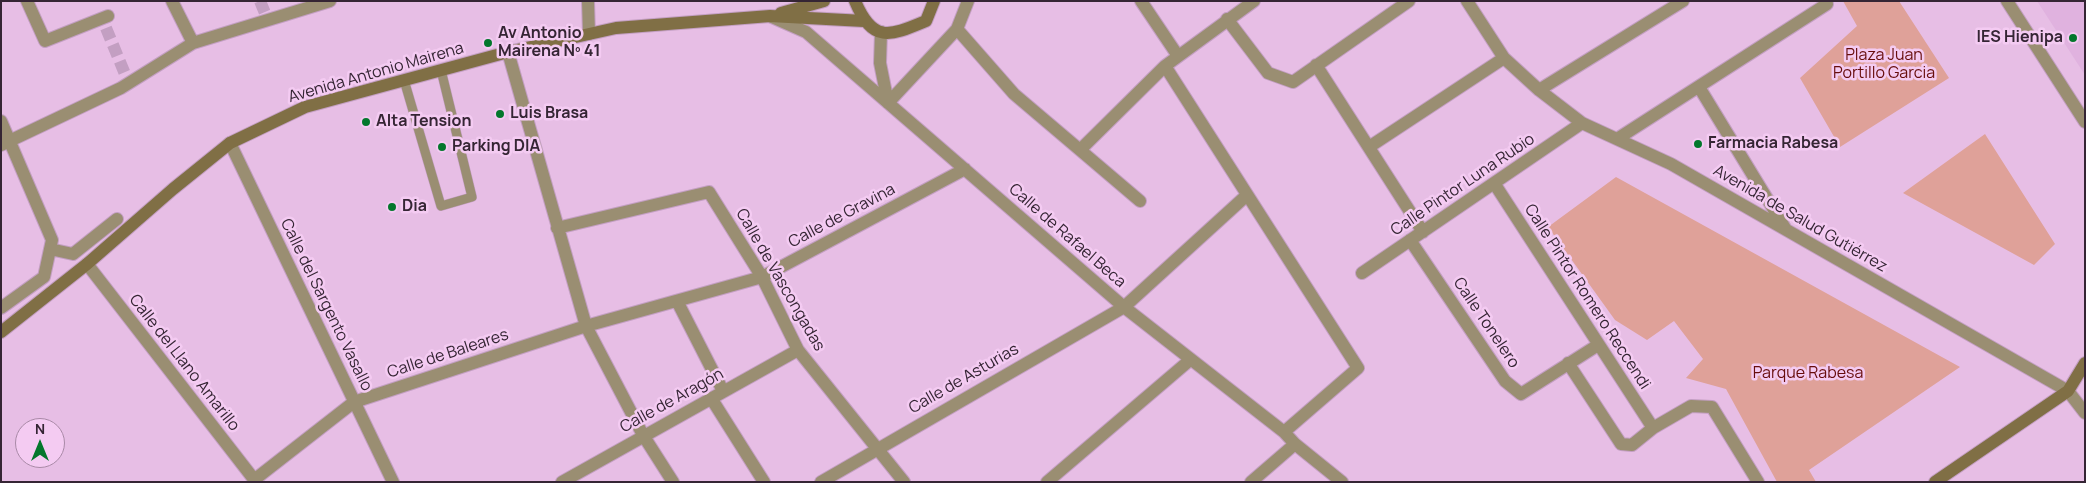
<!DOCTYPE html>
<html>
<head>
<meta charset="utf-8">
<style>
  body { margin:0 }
  #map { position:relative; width:2086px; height:483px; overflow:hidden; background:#e7bee5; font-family:Manrope,sans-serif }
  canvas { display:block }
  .frame { position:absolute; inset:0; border:2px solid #352534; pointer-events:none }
  .north { position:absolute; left:15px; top:418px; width:50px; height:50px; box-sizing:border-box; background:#f4cbf2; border:1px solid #a889a6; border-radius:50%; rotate:0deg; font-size:14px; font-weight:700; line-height:20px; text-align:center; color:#352534 }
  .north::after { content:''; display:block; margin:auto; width:18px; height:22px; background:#03772c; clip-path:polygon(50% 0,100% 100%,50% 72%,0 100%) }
</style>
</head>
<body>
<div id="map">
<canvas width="2086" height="483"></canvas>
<div class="frame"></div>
<div class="north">N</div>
</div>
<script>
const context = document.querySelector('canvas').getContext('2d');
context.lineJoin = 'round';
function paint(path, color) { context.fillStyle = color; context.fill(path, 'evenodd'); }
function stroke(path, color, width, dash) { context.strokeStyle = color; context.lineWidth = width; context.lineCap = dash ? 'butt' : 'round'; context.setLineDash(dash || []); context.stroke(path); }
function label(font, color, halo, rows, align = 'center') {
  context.font = font + ' Manrope,sans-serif'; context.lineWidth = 5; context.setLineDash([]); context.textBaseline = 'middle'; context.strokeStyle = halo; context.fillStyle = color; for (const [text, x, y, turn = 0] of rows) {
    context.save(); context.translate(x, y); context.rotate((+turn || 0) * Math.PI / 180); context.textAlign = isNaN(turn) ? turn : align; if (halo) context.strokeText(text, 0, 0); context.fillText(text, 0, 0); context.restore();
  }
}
paint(new Path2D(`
  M 2037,1 L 2085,1 L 2085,75 Z`), '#e0b2df');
paint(new Path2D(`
  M 1843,1 L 1899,1 L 1949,78 L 1840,147 L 1800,78 L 1857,26 Z
  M 1985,134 L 2055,244 L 2034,265 L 1903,193 Z
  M 1616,177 L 1960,367 L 1809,470 L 1816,482 L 1777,482 L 1726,389 L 1686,378 L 1703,359 L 1674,321 L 1647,340 L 1615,320 L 1548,227 Z`), '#dfa199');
stroke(new Path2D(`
  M 260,1 L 265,13
  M 106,28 L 125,74`), '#c39fc2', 12, [12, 6]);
const lane = new Path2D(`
  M 404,80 L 441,206 L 472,197 L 441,70`);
const street = new Path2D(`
  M 27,1 L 45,41 L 108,16
  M 172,1 L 193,43
  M 588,1 L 589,34
  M 1141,1 L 1178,56
  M 1467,1 L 1504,58 L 1539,90 L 1582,123 L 1671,164 L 2068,391 L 2085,413
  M 2007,1 L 2085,122
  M 772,17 L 806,32 L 1124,307 L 1284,432 L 1295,444 L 1342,482
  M 1227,19 L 1268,73 L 1293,82 L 1409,1
  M 957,29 L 1014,94 L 1080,150 L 1165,66 L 1254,1
  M 881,32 L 880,63 L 888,103
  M 508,52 L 586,326 L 643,435 L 673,482
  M 1316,65 L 1423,232
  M 1165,66 L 1358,368 L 1284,432
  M 1699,87 L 1785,228
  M 1539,90 L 1683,1
  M 888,103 L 957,29 L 968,1
  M 1,121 L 52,240 L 44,277 L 1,308
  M 1617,139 L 1827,4
  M 230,143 L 393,482
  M 1,145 L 121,88 L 193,43 L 330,1
  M 1369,147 L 1504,58
  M 1080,150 L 1140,201
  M 1494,183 L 1653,428
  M 557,228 L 709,192 L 762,277 L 798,350 L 904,482
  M 1410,240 L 1505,381 L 1521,394 L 1598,345
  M 50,249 L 73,254 L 117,219
  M 87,264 L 256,482
  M 1362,273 L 1582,123
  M 677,301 L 723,391
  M 1568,363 L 1621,444 L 1632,445 L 1653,428 L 1691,406 L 1712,407 L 1758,482
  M 711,398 L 764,482
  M 254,480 L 354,402 L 586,326 L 762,277 L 965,169
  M 562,482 L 798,350
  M 821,482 L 1124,307 L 1247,195
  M 1047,482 L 1190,360
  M 1251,482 L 1295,444`);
const secondary = new Path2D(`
  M 855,1 C 873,44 890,36 926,21 L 934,1
  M 781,13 L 824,1
  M 1,332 L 87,264 L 173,189 L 230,143 L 305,107 L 508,52 L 616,28 L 770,16 L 864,21
  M 1935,482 L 2068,391 L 2085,363`);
stroke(lane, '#c39fc2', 10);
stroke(street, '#c39fc2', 14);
stroke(secondary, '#c39fc2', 14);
stroke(lane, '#9a8e72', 9);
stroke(street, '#9a8e72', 12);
stroke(secondary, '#806f45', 12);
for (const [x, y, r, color] of [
  [2073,38,5,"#03772c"],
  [488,43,5,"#03772c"],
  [500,114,5,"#03772c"],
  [366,122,5,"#03772c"],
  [1698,144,5,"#03772c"],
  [442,147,5,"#03772c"],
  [392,207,5,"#03772c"]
]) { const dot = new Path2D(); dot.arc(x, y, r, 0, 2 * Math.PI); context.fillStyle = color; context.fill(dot); stroke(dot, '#f4cbf2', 2); }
label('bold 16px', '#352534', '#f4cbf2', [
  ["Av Antonio",498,34],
  ["Mairena Nº 41",498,52],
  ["IES Hienipa",2063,38,"right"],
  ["Luis Brasa",510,114],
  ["Alta Tension",376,122],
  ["Farmacia Rabesa",1708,144],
  ["Parking DIA",452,147],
  ["Dia",402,207]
], 'left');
label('16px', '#670d0c', '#f4cbf2', [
  ["Plaza Juan",1884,56],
  ["Portillo Garcia",1884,74],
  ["Parque Rabesa",1808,374]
]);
label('16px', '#352534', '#f4cbf2', [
  ["Avenida Antonio Mairena",376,73,-16],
  ["Calle Pintor Luna Rubio",1463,185,-34],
  ["Calle de Gravina",842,216,-28],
  ["Avenida de Salud Gutiérrez",1800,219,30],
  ["Calle de Rafael Beca",1067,236,41],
  ["Calle de Vascongadas",780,280,60],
  ["Calle Pintor Romero Reccendi",1587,297,57],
  ["Calle del Sargento Vasallo",326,305,64],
  ["Calle Tonelero",1486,323,56],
  ["Calle de Baleares",448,354,-18],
  ["Calle del Llano Amarillo",184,363,52],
  ["Calle de Asturias",964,379,-30],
  ["Calle de Aragón",672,401,-29]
]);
</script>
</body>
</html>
